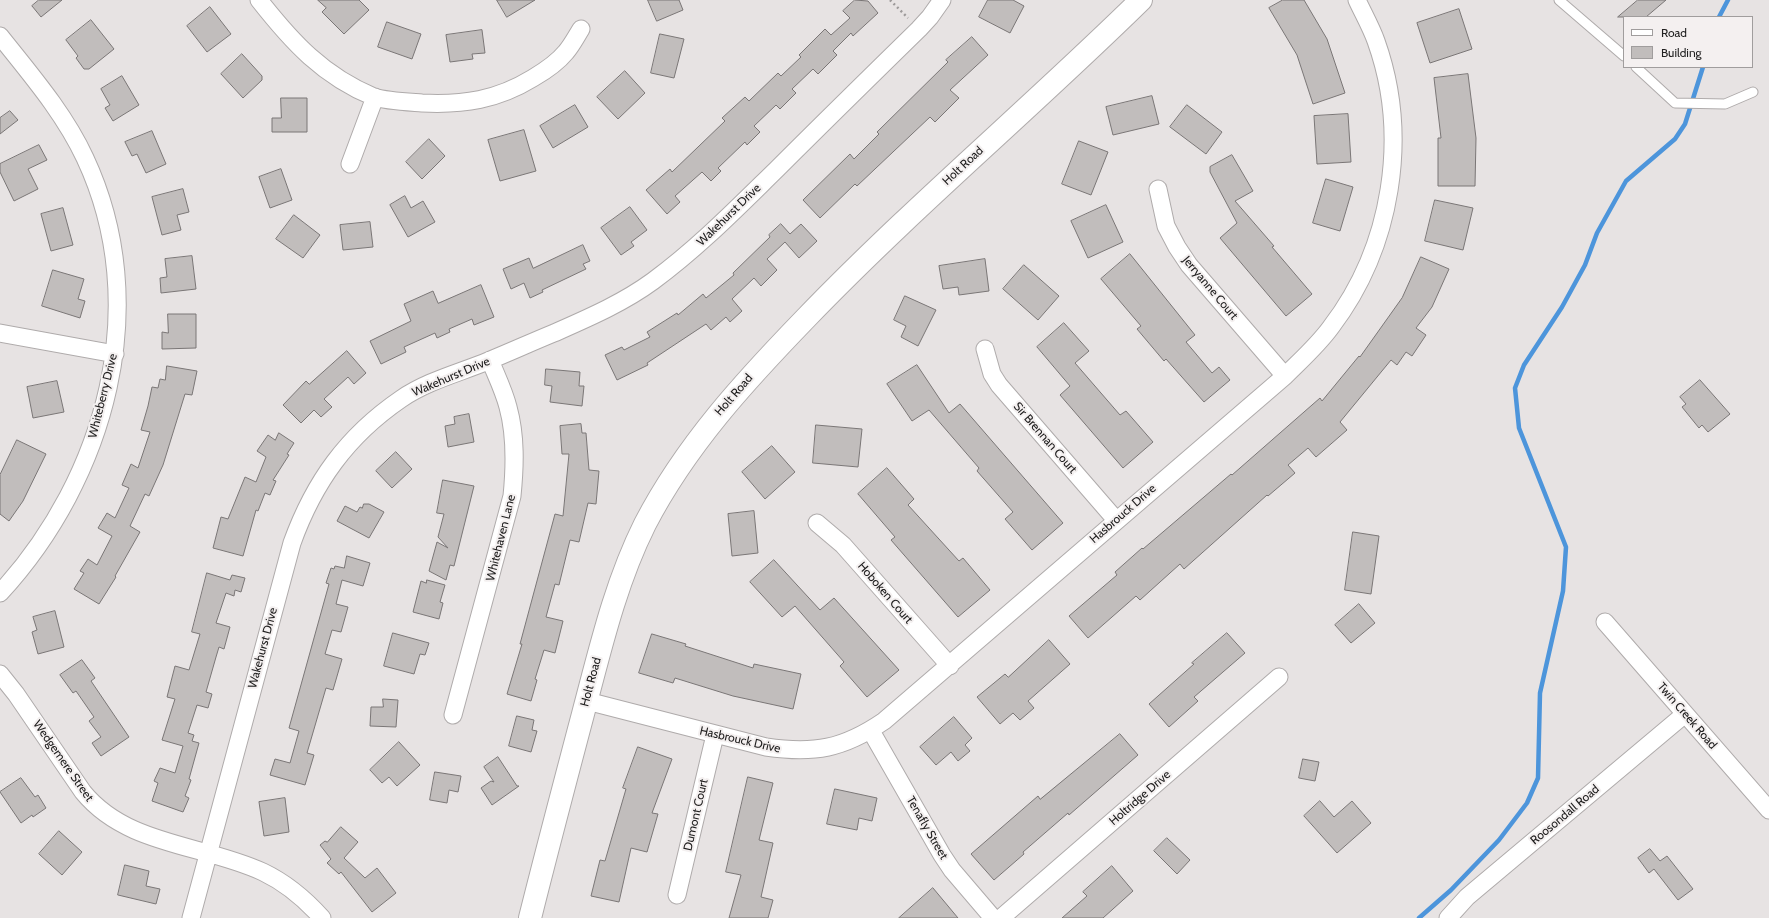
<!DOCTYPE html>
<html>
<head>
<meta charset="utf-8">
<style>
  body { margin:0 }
  #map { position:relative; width:1769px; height:918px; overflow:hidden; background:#e7e3e3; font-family:Cabin,sans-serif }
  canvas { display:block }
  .legend { position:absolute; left:1623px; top:16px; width:130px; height:52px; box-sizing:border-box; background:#f4f0f0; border:1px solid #a09d9d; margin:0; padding:5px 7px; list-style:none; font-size:12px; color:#212020 }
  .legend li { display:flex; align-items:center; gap:8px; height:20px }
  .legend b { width:20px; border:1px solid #a09d9d }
</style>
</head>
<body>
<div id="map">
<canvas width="1769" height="918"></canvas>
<ul class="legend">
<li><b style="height:5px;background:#fff"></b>Road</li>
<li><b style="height:11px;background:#c1bdbc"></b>Building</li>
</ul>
</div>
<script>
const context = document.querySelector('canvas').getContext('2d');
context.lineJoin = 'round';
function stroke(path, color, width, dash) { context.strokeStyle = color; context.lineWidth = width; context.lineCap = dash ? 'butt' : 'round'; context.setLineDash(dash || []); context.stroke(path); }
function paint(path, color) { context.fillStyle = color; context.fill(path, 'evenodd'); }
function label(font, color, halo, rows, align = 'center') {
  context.font = font + ' Cabin,sans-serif'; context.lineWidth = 4; context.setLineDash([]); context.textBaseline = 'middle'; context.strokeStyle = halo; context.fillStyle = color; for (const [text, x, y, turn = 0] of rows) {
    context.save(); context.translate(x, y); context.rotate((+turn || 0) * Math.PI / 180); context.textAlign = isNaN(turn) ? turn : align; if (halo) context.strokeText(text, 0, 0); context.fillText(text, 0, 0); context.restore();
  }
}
stroke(new Path2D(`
  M 1719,17 L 1728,0
  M 1419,918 L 1451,890 L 1499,840 L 1527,803 L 1538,778 L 1540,693 L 1563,591 L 1566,547 L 1519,428 L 1515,388 L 1524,365 L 1562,307 L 1585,265 L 1597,233 L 1626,181 L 1675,139 L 1685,124 L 1703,67`), '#4d95db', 4.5);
const building = new Path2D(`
  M 39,0 L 62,0 L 41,17 L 32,6 Z
  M 318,0 L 359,0 L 369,10 L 344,34 L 322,12 L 326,8 Z
  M 497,0 L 535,0 L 507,17 Z
  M 648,0 L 679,0 L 683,10 L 657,21 Z
  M 855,0 L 868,1 L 878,13 L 853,36 L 851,33 L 833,51 L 837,55 L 818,74 L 813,69 L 792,89 L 796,93 L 780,109 L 776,105 L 754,126 L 760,132 L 747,145 L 745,142 L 718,168 L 721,171 L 711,181 L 702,172 L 675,196 L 680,202 L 667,214 L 646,190 L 670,169 L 672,172 L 725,121 L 722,118 L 745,97 L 749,101 L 778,73 L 781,76 L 801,57 L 799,55 L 825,29 L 831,35 L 850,18 L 843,11 Z
  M 988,0 L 1013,0 L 1024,6 L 1010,33 L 979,17 Z
  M 1283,0 L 1304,0 L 1327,39 L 1345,93 L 1313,104 L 1297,55 L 1269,8 Z
  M 1638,0 L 1666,0 L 1646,17 L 1618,17 Z
  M 210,7 L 231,34 L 207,52 L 187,26 Z
  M 1459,9 L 1472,49 L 1430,63 L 1417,23 Z
  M 91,20 L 114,49 L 89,69 L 84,69 L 76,58 L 78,56 L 66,40 Z
  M 387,22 L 421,34 L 412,59 L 378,47 Z
  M 482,30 L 485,53 L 472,54 L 473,59 L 450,62 L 446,35 Z
  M 660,34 L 684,39 L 674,78 L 651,73 Z
  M 972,37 L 988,55 L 950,90 L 959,98 L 935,122 L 930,117 L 857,186 L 855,184 L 820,218 L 803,200 L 850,154 L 854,159 L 879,134 L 877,132 L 948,62 L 946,60 Z
  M 242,54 L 262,76 L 262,80 L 243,98 L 221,74 Z
  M 625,71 L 645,93 L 618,119 L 597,97 Z
  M 1468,74 L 1476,138 L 1475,186 L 1438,186 L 1438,138 L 1441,138 L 1434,78 Z
  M 122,76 L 139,105 L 113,121 L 105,108 L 110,105 L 101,89 Z
  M 1152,96 L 1159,124 L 1113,135 L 1106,107 Z
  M 281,98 L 307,98 L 307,132 L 272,132 L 272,118 L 281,118 Z
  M 575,105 L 588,127 L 553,148 L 540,126 Z
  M 1187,105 L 1222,132 L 1206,154 L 1170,127 Z
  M 10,111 L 18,120 L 0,134 L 0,118 Z
  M 1348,114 L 1351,162 L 1317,164 L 1314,116 Z
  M 524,130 L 536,171 L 500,181 L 488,140 Z
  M 152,131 L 166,164 L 146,173 L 137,154 L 132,156 L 125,142 Z
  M 429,139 L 445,156 L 422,179 L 406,162 Z
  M 1079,141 L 1108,152 L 1091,195 L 1062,184 Z
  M 39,145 L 47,160 L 28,169 L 38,189 L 14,201 L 0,172 L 0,164 Z
  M 1232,155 L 1253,191 L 1235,201 L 1274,246 L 1272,247 L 1312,294 L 1286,316 L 1220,238 L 1237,223 L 1210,172 L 1210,167 Z
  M 281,169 L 292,200 L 270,208 L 259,177 Z
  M 1326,179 L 1353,187 L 1340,231 L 1313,223 Z
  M 183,189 L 189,212 L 177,215 L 181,230 L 162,235 L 152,197 Z
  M 405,196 L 411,208 L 423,201 L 435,222 L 408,237 L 390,205 Z
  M 1435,200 L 1473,208 L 1463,250 L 1425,241 Z
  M 1106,205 L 1123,242 L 1088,258 L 1071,221 Z
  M 630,207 L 647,230 L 631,242 L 634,246 L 621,255 L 601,228 Z
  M 63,208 L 73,245 L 51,251 L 41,214 Z
  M 294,215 L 320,235 L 303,258 L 276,239 Z
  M 370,222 L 373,247 L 343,250 L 340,225 Z
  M 781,224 L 790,234 L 801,224 L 817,241 L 799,258 L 785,242 L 767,259 L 777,270 L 761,286 L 754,278 L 732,299 L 742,311 L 730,322 L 726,317 L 711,330 L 706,324 L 647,363 L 648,365 L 617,380 L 605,355 L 622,347 L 624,350 L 650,337 L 647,332 L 677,313 L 678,315 L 703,294 L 706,298 L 734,275 L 733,273 L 770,237 L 769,235 Z
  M 583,245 L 590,261 L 583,264 L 586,269 L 542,290 L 543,292 L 530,298 L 524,283 L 511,289 L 503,269 L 529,258 L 533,268 Z
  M 1130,254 L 1195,335 L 1186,342 L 1212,373 L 1219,367 L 1230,380 L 1204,402 L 1166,359 L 1164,361 L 1137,329 L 1141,326 L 1101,279 Z
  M 192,256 L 196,289 L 161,293 L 160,278 L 167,277 L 165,259 Z
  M 1421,257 L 1449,269 L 1432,307 L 1416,328 L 1426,335 L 1412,356 L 1406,352 L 1397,365 L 1391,360 L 1340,422 L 1347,430 L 1316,457 L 1308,448 L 1288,465 L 1295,473 L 1268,496 L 1267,495 L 1184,569 L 1180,564 L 1140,600 L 1136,596 L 1088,638 L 1069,616 L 1117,575 L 1115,572 L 1142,548 L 1143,549 L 1231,474 L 1232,475 L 1320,398 L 1322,401 L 1359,356 L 1360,357 L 1402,298 Z
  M 985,259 L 989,291 L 959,295 L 958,287 L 943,289 L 939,266 Z
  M 1024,265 L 1059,296 L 1038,320 L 1003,289 Z
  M 53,270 L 84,279 L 78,299 L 85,301 L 80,318 L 42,306 Z
  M 481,285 L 494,317 L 474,325 L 472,319 L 449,329 L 450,332 L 437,338 L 435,333 L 404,347 L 406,352 L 381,364 L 370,341 L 411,321 L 404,304 L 433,291 L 438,303 Z
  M 905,296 L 936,310 L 918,346 L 901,337 L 906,326 L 894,320 Z
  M 168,314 L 196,314 L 196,348 L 162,349 L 162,332 L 168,333 Z
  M 1064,323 L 1089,351 L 1075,363 L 1120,415 L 1126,411 L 1153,442 L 1123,468 L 1060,395 L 1070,386 L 1037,347 Z
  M 347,351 L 366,373 L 354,384 L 348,377 L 324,399 L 332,407 L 321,417 L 314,410 L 301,423 L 283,405 L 306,381 L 309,384 Z
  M 917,365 L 949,413 L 960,404 L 1063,523 L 1032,550 L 1005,519 L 1013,512 L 977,471 L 979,468 L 929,410 L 912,421 L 887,384 Z
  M 167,366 L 197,371 L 192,395 L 185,394 L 163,465 L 149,496 L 145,494 L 130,526 L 140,532 L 115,576 L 116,577 L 99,604 L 74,589 L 84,573 L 80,571 L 88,559 L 97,565 L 112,536 L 98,528 L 107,513 L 115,518 L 129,488 L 122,485 L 131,464 L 138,468 L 150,432 L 141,430 L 148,406 L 152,387 L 158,388 L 160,379 L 165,380 Z
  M 546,369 L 580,372 L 579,386 L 584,386 L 582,406 L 550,402 L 552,386 L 545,385 Z
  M 1700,380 L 1730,414 L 1708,432 L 1702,425 L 1699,428 L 1682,407 L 1686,404 L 1680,397 Z
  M 57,381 L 64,412 L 33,418 L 27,387 Z
  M 469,414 L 474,442 L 448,447 L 445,426 L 455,424 L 454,417 Z
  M 581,424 L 582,433 L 586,433 L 589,470 L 599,471 L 596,504 L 588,503 L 579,542 L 570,540 L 559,585 L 555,584 L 546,617 L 563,621 L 555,653 L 544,650 L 535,679 L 537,680 L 531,701 L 507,694 L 522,644 L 520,644 L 555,514 L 563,516 L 569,454 L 562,454 L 560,426 Z
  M 816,425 L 862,429 L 858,467 L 813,463 Z
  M 279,433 L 294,443 L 287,454 L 289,455 L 273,480 L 276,481 L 270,495 L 265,493 L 258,511 L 256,510 L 243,556 L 213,548 L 221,517 L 228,519 L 245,477 L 256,482 L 266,457 L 257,451 L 268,435 L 275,440 Z
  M 17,440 L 46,454 L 23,501 L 9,521 L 0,514 L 0,475 Z
  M 772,446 L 795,472 L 765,499 L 742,472 Z
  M 396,452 L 412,469 L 392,488 L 376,471 Z
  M 887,468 L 914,499 L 908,505 L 959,561 L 963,558 L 990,590 L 958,617 L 891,540 L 895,537 L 858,494 Z
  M 443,480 L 474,486 L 454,566 L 450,565 L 446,580 L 429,571 L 437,542 L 448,548 L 438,537 L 444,514 L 437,513 Z
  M 364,504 L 369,504 L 384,512 L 369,538 L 337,521 L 345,506 L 357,512 L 360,507 L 362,508 Z
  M 754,511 L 758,553 L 732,556 L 728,514 Z
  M 1353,532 L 1379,536 L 1371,594 L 1345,590 Z
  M 347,556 L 370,563 L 363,586 L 342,580 L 336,604 L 348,607 L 341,632 L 332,630 L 325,654 L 342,659 L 333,690 L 326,688 L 307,753 L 314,755 L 305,785 L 270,775 L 275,759 L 290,763 L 299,731 L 289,728 L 329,584 L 326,583 L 331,568 L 334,569 L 335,566 L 344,568 Z
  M 774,560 L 820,610 L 834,598 L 899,670 L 867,697 L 840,666 L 844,662 L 795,606 L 782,617 L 750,582 Z
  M 207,573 L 230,580 L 232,575 L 245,578 L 241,592 L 235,590 L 234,596 L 226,593 L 216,623 L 230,627 L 224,649 L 219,647 L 216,657 L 206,692 L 212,694 L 208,708 L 197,705 L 188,733 L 194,735 L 192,741 L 199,743 L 189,779 L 191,780 L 185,796 L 189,798 L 183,812 L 152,801 L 158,783 L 154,781 L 160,768 L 175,773 L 183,746 L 162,740 L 175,699 L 167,697 L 175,666 L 189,670 L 200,634 L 192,632 Z
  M 427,580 L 445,585 L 440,602 L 443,603 L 439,619 L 413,612 L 421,581 L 426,583 Z
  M 1359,604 L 1375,623 L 1351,643 L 1335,625 Z
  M 55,611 L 64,647 L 38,654 L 32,632 L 37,630 L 33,617 Z
  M 393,633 L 429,643 L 425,655 L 420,654 L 414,674 L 384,666 Z
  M 1227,633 L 1245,653 L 1194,697 L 1198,701 L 1169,727 L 1149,704 L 1194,664 L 1192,663 Z
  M 652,634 L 686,644 L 685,646 L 753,668 L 754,664 L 801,674 L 793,709 L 733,696 L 675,678 L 673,683 L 639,673 Z
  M 1049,640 L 1070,664 L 1028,701 L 1034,708 L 1020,720 L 1013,713 L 1000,724 L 977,697 L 1005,674 L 1008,677 Z
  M 82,660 L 95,678 L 91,681 L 129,737 L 101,756 L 92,743 L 101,737 L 89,721 L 94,717 L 76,691 L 73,693 L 60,675 Z
  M 383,699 L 398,700 L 396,727 L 370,726 L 371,707 L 383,707 Z
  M 517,716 L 534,720 L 532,730 L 537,731 L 531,752 L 509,746 Z
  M 954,717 L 972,738 L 965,745 L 970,751 L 958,761 L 951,752 L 936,765 L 920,747 Z
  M 1120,734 L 1138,755 L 1069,815 L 1068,813 L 1023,852 L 1024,854 L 994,880 L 971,854 L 1038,796 L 1040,799 Z
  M 399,742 L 420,765 L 397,786 L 389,777 L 382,783 L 370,770 Z
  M 638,747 L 672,759 L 652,813 L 658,814 L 647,852 L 631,848 L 619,902 L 591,896 L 600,860 L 605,861 L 626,789 L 623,788 Z
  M 498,757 L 517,786 L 519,786 L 492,805 L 481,788 L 491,781 L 494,782 L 484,767 Z
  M 1303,759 L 1319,762 L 1315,781 L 1299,778 Z
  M 435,772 L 461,776 L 458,792 L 449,790 L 447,803 L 430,800 Z
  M 748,777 L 773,783 L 759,840 L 773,843 L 761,897 L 773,900 L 768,918 L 729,918 L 741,875 L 726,872 Z
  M 21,778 L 35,797 L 38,795 L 46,808 L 33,817 L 32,815 L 21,823 L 0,792 Z
  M 835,789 L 877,798 L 872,821 L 859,818 L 857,830 L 827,824 Z
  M 285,798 L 289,832 L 264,836 L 259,802 Z
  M 1320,801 L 1334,817 L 1352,801 L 1371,823 L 1337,853 L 1304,816 Z
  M 341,827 L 358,842 L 344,858 L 365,878 L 377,868 L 396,893 L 372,912 L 341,872 L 339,874 L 327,863 L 331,859 L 320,845 L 325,841 L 327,842 Z
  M 59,831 L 82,852 L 62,875 L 39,854 Z
  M 1167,838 L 1190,860 L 1177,874 L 1154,851 Z
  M 1650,849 L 1660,861 L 1667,856 L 1693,889 L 1678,900 L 1654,869 L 1649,873 L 1638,858 Z
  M 125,865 L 149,871 L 146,886 L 160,889 L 156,904 L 118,895 Z
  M 1112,866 L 1133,891 L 1103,918 L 1062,918 L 1087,896 L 1083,892 Z
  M 933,888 L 958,918 L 899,918 Z`);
paint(building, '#c1bdbc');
stroke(building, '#7a7676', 1);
const service = new Path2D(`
  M 1559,0 L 1624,56
  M 1636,67 L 1675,103 L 1725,104 L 1753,92`);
const minor = new Path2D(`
  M 259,0 C 292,42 323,76 374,97 C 386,101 409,102 422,103 C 464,105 497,100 533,78 C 545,71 557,63 566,52 C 572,45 576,37 581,29
  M 0,36 C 31,75 64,113 85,158 C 154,305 106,478 0,593
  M 350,164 L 375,97
  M 1158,189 L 1166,226 L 1177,247 L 1189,265 L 1285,376
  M 0,333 L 115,354
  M 985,349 L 992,374 L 999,385 L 1116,520
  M 817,523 L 843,545 L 950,666
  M 1605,622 L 1769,810
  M 0,674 L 16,694 L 83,792 C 127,846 203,844 263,872 C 286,883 305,899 322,918
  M 587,701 L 766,747 C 814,754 843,749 884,721 L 1285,376 C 1301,360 1318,345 1331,327 C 1392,247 1410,136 1376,41 C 1371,27 1363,13 1357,0
  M 453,715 L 512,496 C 515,466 516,436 508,407 C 504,391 496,375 490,360
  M 871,731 L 942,855 L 952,870 L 993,918
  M 677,895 L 715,735
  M 191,918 L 292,543 C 314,482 347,436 401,399 C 427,381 459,373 488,361 C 510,352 532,342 554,333 C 588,318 623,303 653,281 C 698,248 737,208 777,169 C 824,122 872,75 919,29 L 930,17 L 942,0
  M 1001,918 L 1279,677
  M 1448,918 L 1467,897 L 1685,714`);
const tertiary = new Path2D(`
  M 530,918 C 547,850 565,782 583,714 C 600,650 615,584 645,524 C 686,445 745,381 806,318 C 913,207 1031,108 1141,0`);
stroke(service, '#afabab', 11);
stroke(minor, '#afabab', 19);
stroke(tertiary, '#afabab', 24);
stroke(new Path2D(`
  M 890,0 L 908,18`), '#9d9a9a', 2.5, [2, 3]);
stroke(service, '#fff', 9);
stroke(minor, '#fff', 17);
stroke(tertiary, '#fff', 22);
label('12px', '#212020', '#f4f0f0', [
  ["Holt Road",963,166,-43],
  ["Wakehurst Drive",729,215,-44],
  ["Jerryanne Court",1210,288,50],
  ["Wakehurst Drive",451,377,-23],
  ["Holt Road",734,395,-49],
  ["Whiteberry Drive",103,396,-76],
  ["Sir Brennan Court",1045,438,49],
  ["Hasbrouck Drive",1123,514,-41],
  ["Whitehaven Lane",501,538,-76],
  ["Hoboken Court",885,593,49],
  ["Wakehurst Drive",263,648,-75],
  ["Holt Road",591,682,-75],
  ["Twin Creek Road",1687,716,49],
  ["Hasbrouck Drive",740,740,13],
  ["Wedgemere Street",63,761,55],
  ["Holtridge Drive",1140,798,-41],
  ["Dumont Court",696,815,-77],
  ["Roosondall Road",1565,815,-40],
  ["Tenafly Street",927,828,60]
]);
</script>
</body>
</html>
